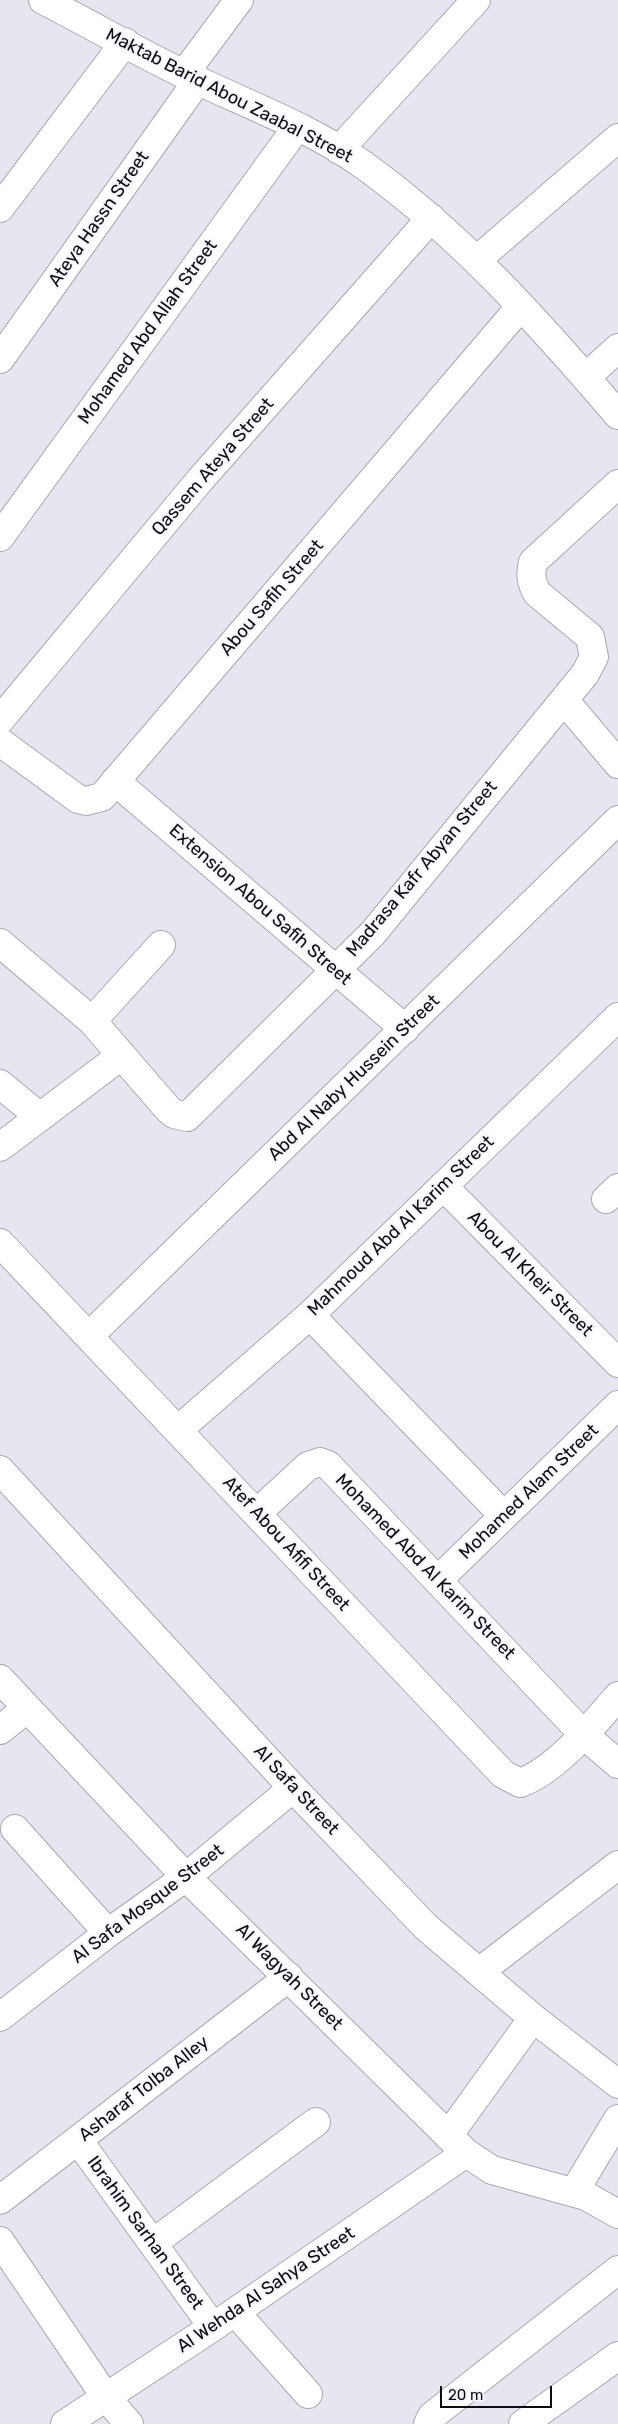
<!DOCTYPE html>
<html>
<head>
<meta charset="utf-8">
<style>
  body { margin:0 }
  #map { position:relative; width:618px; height:2424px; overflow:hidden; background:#e7e6f0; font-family:Rubik,sans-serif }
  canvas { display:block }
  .scale { position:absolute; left:440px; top:2386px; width:112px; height:22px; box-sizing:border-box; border:2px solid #0d0d10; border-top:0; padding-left:6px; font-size:15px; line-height:18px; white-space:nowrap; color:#0d0d10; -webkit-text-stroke:4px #f4f4fd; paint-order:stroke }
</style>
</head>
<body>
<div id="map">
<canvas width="618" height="2424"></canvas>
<div class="scale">20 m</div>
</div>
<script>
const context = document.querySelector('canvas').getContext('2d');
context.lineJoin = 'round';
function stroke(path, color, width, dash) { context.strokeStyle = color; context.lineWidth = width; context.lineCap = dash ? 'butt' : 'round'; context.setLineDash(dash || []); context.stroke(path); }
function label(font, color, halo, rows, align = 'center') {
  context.font = font + ' Rubik,sans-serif'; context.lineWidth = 4; context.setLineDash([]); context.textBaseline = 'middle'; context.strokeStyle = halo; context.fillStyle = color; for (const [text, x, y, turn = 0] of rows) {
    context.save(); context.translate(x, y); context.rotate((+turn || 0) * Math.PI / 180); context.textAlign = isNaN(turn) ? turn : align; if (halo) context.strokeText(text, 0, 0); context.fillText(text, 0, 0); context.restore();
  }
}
const minor = new Path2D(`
  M 43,0 C 90,24 136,51 184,74 C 243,103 308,126 362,164 C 460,234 540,324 618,415
  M 184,74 L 239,0
  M 339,150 L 476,0
  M 0,208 L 125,42
  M 478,259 L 618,138
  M 0,359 L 198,80
  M 586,377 L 618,348
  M 0,537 L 297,127
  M 564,700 L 618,764
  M 0,720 L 200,480 L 431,218
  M 0,742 L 78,799 L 86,801 L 102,797 L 521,306
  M 115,781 L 405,1029
  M 0,943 L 92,1021 L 168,1109 L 174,1114 L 187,1117 L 373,933 L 585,674 L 594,657 L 590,637 L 537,593 C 531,582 530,574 533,562 L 618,484
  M 92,1021 L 161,945
  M 0,1084 L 40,1117 L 0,1147
  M 40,1117 L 122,1055
  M 443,1186 L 618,1363
  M 606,1199 L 618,1188
  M 0,1243 L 503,1774 L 520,1783 C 555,1771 594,1724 618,1696
  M 310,1315 L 504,1516
  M 89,1336 L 618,820
  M 178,1430 L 310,1315 L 618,1017
  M 0,1470 L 293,1788 L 426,1927 L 533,2018 L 618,2084
  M 257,1513 L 308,1466 L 320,1462 L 328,1465 L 584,1735 L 618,1764
  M 439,1579 L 618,1405
  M 0,1679 L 186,1877 L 466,2153 L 492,2170 L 586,2196 L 618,2214
  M 0,1730 L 26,1709
  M 15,1829 L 108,1933
  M 479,1972 L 618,1865
  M 0,2017 L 108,1933 L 186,1877 L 293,1788
  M 448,2136 L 533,2018
  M 78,2140 L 213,2327
  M 574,2192 L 618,2119
  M 0,2200 L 289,1977
  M 0,2241 L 105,2396 L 129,2424
  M 153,2243 L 316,2122
  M 235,2312 L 308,2394
  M 65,2424 L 213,2327 L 466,2153
  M 428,2424 L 432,2416 L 618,2270
  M 523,2424 L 618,2356`);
stroke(minor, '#a9a8b1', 30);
stroke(minor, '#fff', 28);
label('18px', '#0d0d10', '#f4f4fd', [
  ["Maktab Barid Abou Zaabal Street",229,96,27],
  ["Ateya Hassn Street",99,219,-55],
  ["Mohamed Abd Allah Street",148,332,-54],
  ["Qassem Ateya Street",213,467,-49],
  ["Abou Safih Street",272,598,-49],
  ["Madrasa Kafr Abyan Street",422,869,-50],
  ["Extension Abou Safih Street",260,905,41],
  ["Abd Al Naby Hussein Street",354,1078,-44],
  ["Mahmoud Abd Al Karim Street",401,1226,-44],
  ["Abou Al Kheir Street",530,1274,45],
  ["Mohamed Alam Street",529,1492,-44],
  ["Atef Abou Afifi Street",286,1544,47],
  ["Mohamed Abd Al Karim Street",425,1567,46],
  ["Al Safa Street",296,1790,47],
  ["Al Safa Mosque Street",148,1904,-37],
  ["Al Wagyah Street",289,1977,45],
  ["Asharaf Tolba Alley",144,2089,-38],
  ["Ibrahim Sarhan Street",145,2233,54],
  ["Al Wehda Al Sahya Street",266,2290,-34]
]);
</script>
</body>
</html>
